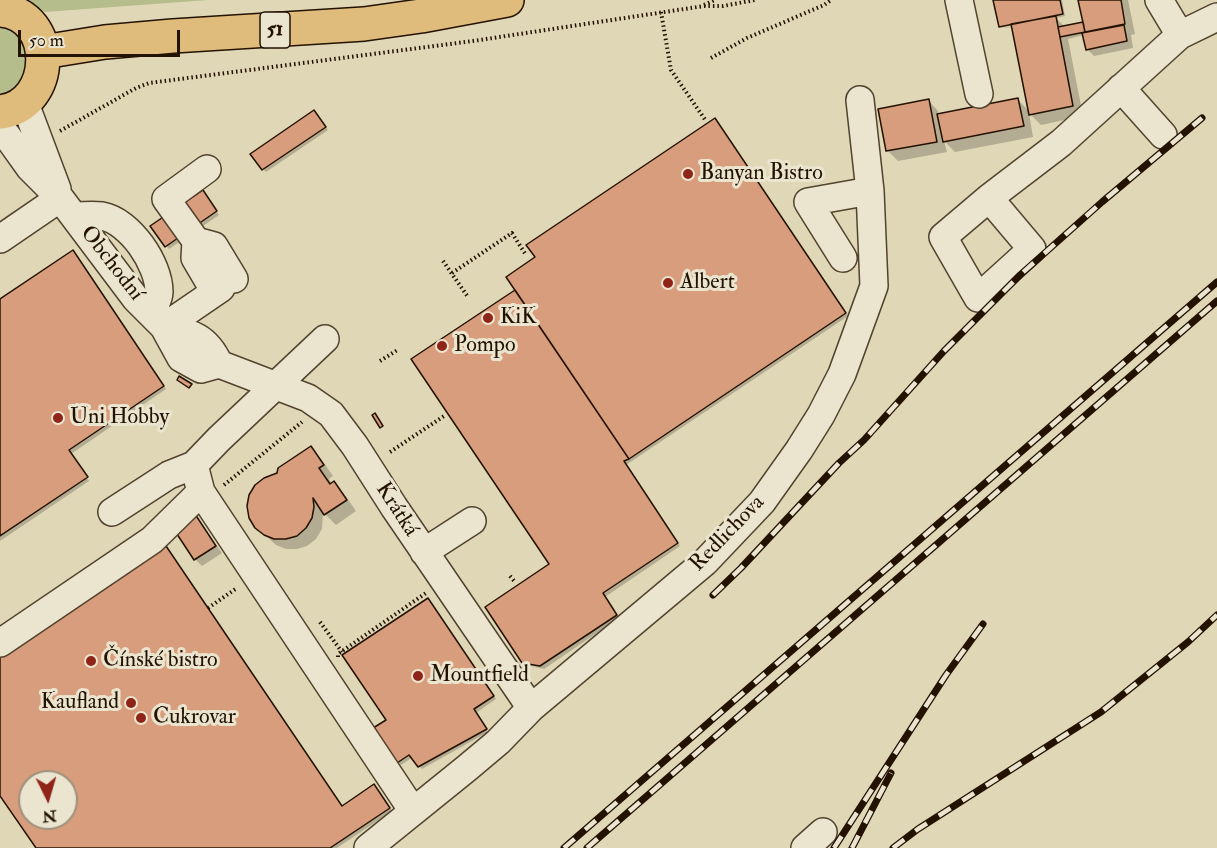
<!DOCTYPE html>
<html>
<head>
<meta charset="utf-8">
<style>
  body { margin:0 }
  #map { position:relative; width:1217px; height:848px; overflow:hidden; background:#e0d7b7; font-family:"IM FELL Double Pica",serif }
  canvas { display:block }
  .north { position:absolute; left:18px; top:770px; width:60px; height:60px; box-sizing:border-box; background:#ebe5d0; border:2px solid #9b917d; border-radius:50%; rotate:175deg; font-size:16px; font-weight:700; line-height:24px; text-align:center; color:#231200 }
  .north::after { content:''; display:block; margin:auto; width:21px; height:27px; background:#8f2418; clip-path:polygon(50% 0,100% 100%,50% 72%,0 100%) }
  .scale { position:absolute; left:18px; top:30px; width:162px; height:27px; box-sizing:border-box; border:3px solid #231200; border-top:0; padding-left:8px; font-size:18px; line-height:21px; white-space:nowrap; color:#231200; -webkit-text-stroke:4px #ebe5d0; paint-order:stroke }
</style>
</head>
<body>
<div id="map">
<canvas width="1217" height="848"></canvas>
<div class="north">N</div>
<div class="scale">50 m</div>
</div>
<script>
const context = document.querySelector('canvas').getContext('2d');
context.lineJoin = 'round';
function paint(path, color) { context.fillStyle = color; context.fill(path, 'evenodd'); }
function stroke(path, color, width, dash) { context.strokeStyle = color; context.lineWidth = width; context.lineCap = dash ? 'butt' : 'round'; context.setLineDash(dash || []); context.stroke(path); }
function label(font, color, halo, rows, align = 'center') {
  context.font = font + ' "IM FELL Double Pica",serif'; context.lineWidth = 6; context.setLineDash([]); context.textBaseline = 'middle'; context.strokeStyle = halo; context.fillStyle = color; for (const [text, x, y, turn = 0] of rows) {
    context.save(); context.translate(x, y); context.rotate((+turn || 0) * Math.PI / 180); context.textAlign = isNaN(turn) ? turn : align; if (halo) context.strokeText(text, 0, 0); context.fillText(text, 0, 0); context.restore();
  }
}
paint(new Path2D(`
  M 25,0 L 208,0 L 45,12 Z
  M 0,22 L 13,27 L 31,51 L 22,85 L 0,98 Z`), '#b5bd8c');
paint(new Path2D(`
  M 995,0 L 1062,0 L 1065,16 L 1056,18 L 1065,27 L 1084,23 L 1080,0 L 1128,0 L 1135,34 L 1131,35 L 1133,48 L 1094,56 L 1087,49 L 1084,35 L 1068,39 L 1083,116 L 1041,125 L 1029,113 L 1033,137 L 955,152 L 944,141 L 947,152 L 898,161 L 888,151 L 880,110 L 928,100 L 938,111 L 939,115 L 1018,100 L 1030,112 L 1013,27 L 1002,28 L 1012,26 Z
  M 317,115 L 328,130 L 266,172 L 263,169 Z
  M 718,123 L 848,316 L 626,465 L 680,546 L 605,597 L 619,618 L 544,669 L 527,665 L 523,662 L 551,565 L 517,290 Z
  M 205,195 L 219,215 L 169,249 L 152,227 Z
  M 75,255 L 166,389 L 71,454 L 89,481 L 0,541 L 0,301 Z
  M 311,448 L 321,459 L 333,476 L 329,479 L 332,484 L 334,483 L 344,494 L 356,511 L 336,525 L 323,512 L 322,529 L 316,539 L 307,546 L 297,549 L 286,549 L 276,545 L 256,527 L 279,474 Z
  M 195,516 L 222,553 L 202,566 L 195,559 Z
  M 431,603 L 496,699 L 476,713 L 488,732 L 422,769 L 413,757 L 401,765 L 398,762 L 388,720 Z
  M 0,656 L 342,808 L 377,789 L 392,811 L 337,848 L 38,848 L 0,793 ZM 30,782 L 66,782 L 66,818 L 30,818 Z`), '#0003');
const building = new Path2D(`
  M 993,0 L 1060,0 L 1063,14 L 999,27 Z
  M 1078,0 L 1121,0 L 1125,24 L 1085,32 Z
  M 1056,16 L 1073,106 L 1029,115 L 1011,24 Z
  M 1083,22 L 1085,32 L 1060,37 L 1058,27 Z
  M 1124,25 L 1127,41 L 1086,50 L 1082,33 Z
  M 1018,98 L 1024,126 L 943,142 L 937,114 Z
  M 929,99 L 937,142 L 886,151 L 878,109 Z
  M 314,110 L 326,127 L 262,170 L 250,154 Z
  M 715,118 L 846,313 L 629,459 L 506,277 L 535,257 L 526,245 Z
  M 203,190 L 217,211 L 165,247 L 150,226 Z
  M 73,250 L 164,386 L 69,450 L 88,477 L 0,536 L 0,299 Z
  M 515,290 L 629,459 L 624,461 L 678,543 L 603,593 L 617,615 L 540,666 L 522,663 L 485,607 L 549,564 L 411,359 Z
  M 179,376 L 192,384 L 189,388 L 177,380 Z
  M 375,413 L 383,426 L 380,428 L 372,415 Z
  M 311,446 L 324,465 L 319,468 L 330,484 L 334,481 L 347,500 L 324,515 L 313,498 L 314,507 L 312,518 L 306,528 L 297,536 L 286,539 L 274,539 L 264,535 L 255,528 L 249,518 L 247,506 L 249,495 L 255,485 L 264,478 L 277,473 L 278,468 Z
  M 195,514 L 216,546 L 194,560 L 173,528 Z
  M 164,543 L 342,806 L 374,784 L 390,808 L 330,848 L 36,848 L 0,796 L 0,654 ZM 30,782 L 66,782 L 66,818 L 30,818 Z
  M 428,598 L 494,696 L 474,709 L 487,729 L 418,767 L 409,755 L 397,763 L 373,728 L 386,720 L 342,655 Z`);
paint(building, '#d89d7c');
stroke(building, '#231200', 1.5);
const minor = new Path2D(`
  M 959,0 L 979,94
  M 1159,0 L 1180,35 L 1217,17
  M 1121,88 L 1163,135
  M 24,101 L 57,189
  M 0,126 L 30,168 L 60,198 L 136,299 L 164,327 L 181,358 L 201,369 L 219,364
  M 207,169 L 166,199 L 196,241 L 214,246 L 234,279
  M 989,198 L 1032,249 L 978,298 L 943,237 L 989,198 L 1061,143 L 1180,35
  M 74,216 C 83,216 93,215 102,216 C 130,221 159,264 159,292 C 159,299 154,307 151,314
  M 0,239 L 60,198
  M 196,241 L 195,258 L 215,292
  M 843,258 L 808,202 L 870,191
  M 164,327 C 192,333 207,337 219,364
  M 164,327 L 221,288
  M 325,339 L 219,439 L 194,465 L 201,492 L 413,811
  M 219,364 L 308,398 L 331,414 L 355,446 L 394,507 L 531,708
  M 112,512 L 169,475 L 194,465
  M 424,552 L 472,521
  M 0,643 L 152,540 L 201,492
  M 368,848 L 467,768 L 498,742 L 531,708 L 705,562 L 762,502 L 799,450 L 821,415 L 842,374 L 874,286 L 870,191 L 860,100
  M 805,848 L 823,832`);
const major = new Path2D(`
  M 0,10 C 58,14 56,106 0,112
  M 43,52 L 105,42 L 173,36 L 364,24 L 421,16 L 507,0`);
stroke(minor, '#52432e', 30);
stroke(major, '#231200', 36);
stroke(new Path2D(`
  M 704,5 L 715,0
  M 661,12 L 671,70 L 706,121
  M 711,58 L 747,38 L 824,5 L 831,0
  M 60,131 L 136,88 L 149,83 L 473,41 L 704,6 L 723,6 L 755,0
  M 443,261 L 468,297
  M 452,273 L 512,233 L 526,255
  M 380,361 L 399,349
  M 390,452 L 444,416
  M 224,485 L 302,422
  M 510,576 L 515,582
  M 208,608 L 237,588
  M 320,622 L 342,652
  M 338,657 L 338,654 L 426,593`), '#231200', 4, [1.5, 3]);
stroke(minor, '#ebe5d0', 27);
stroke(major, '#e0bc7c', 33);
const rail = new Path2D(`
  M 713,595 L 741,568 L 839,463 L 864,440 L 944,351 L 1020,275 L 1102,202 L 1202,118
  M 564,848 L 1217,282
  M 587,848 L 1217,301
  M 834,848 L 946,675 L 983,624
  M 852,848 L 891,773
  M 893,848 L 918,829 L 1101,712 L 1188,642 L 1217,615`);
stroke(rail, '#231200', 7);
stroke(rail, '#ebe5d0', 4.5, [14]);
for (const [x, y, r, color] of [
  [688,174,6,"#8f2418"],
  [668,283,6,"#8f2418"],
  [488,318,6,"#8f2418"],
  [442,346,6,"#8f2418"],
  [58,418,6,"#8f2418"],
  [91,661,6,"#8f2418"],
  [418,676,6,"#8f2418"],
  [131,703,6,"#8f2418"],
  [141,718,6,"#8f2418"]
]) { const dot = new Path2D(); dot.arc(x, y, r, 0, 2 * Math.PI); context.fillStyle = color; context.fill(dot); stroke(dot, '#ebe5d0', 2); }
for (const [x, y, w] of [
  [275,30,30]
]) { const box = new Path2D(); box.roundRect(x - w / 2, y - 18, w, 36, 4.5); context.fillStyle = '#ebe5d0'; context.fill(box); stroke(box, '#231200', 1.5); }
label('bold 21px', '#231200', null, [
  ["51",275,30]
]);
label('22px', '#231200', '#ebe5d0', [
  ["Banyan Bistro",700,174],
  ["Albert",680,283],
  ["KiK",500,318],
  ["Pompo",454,346],
  ["Uni Hobby",70,418],
  ["Čínské bistro",103,661],
  ["Mountfield",430,676],
  ["Kaufland",119,703,"right"],
  ["Cukrovar",153,718]
], 'left');
label('22px', '#231200', '#ebe5d0', [
  ["Obchodní",111,264,52],
  ["Krátká",396,510,57],
  ["Redlichova",728,534,-46]
]);
</script>
</body>
</html>
